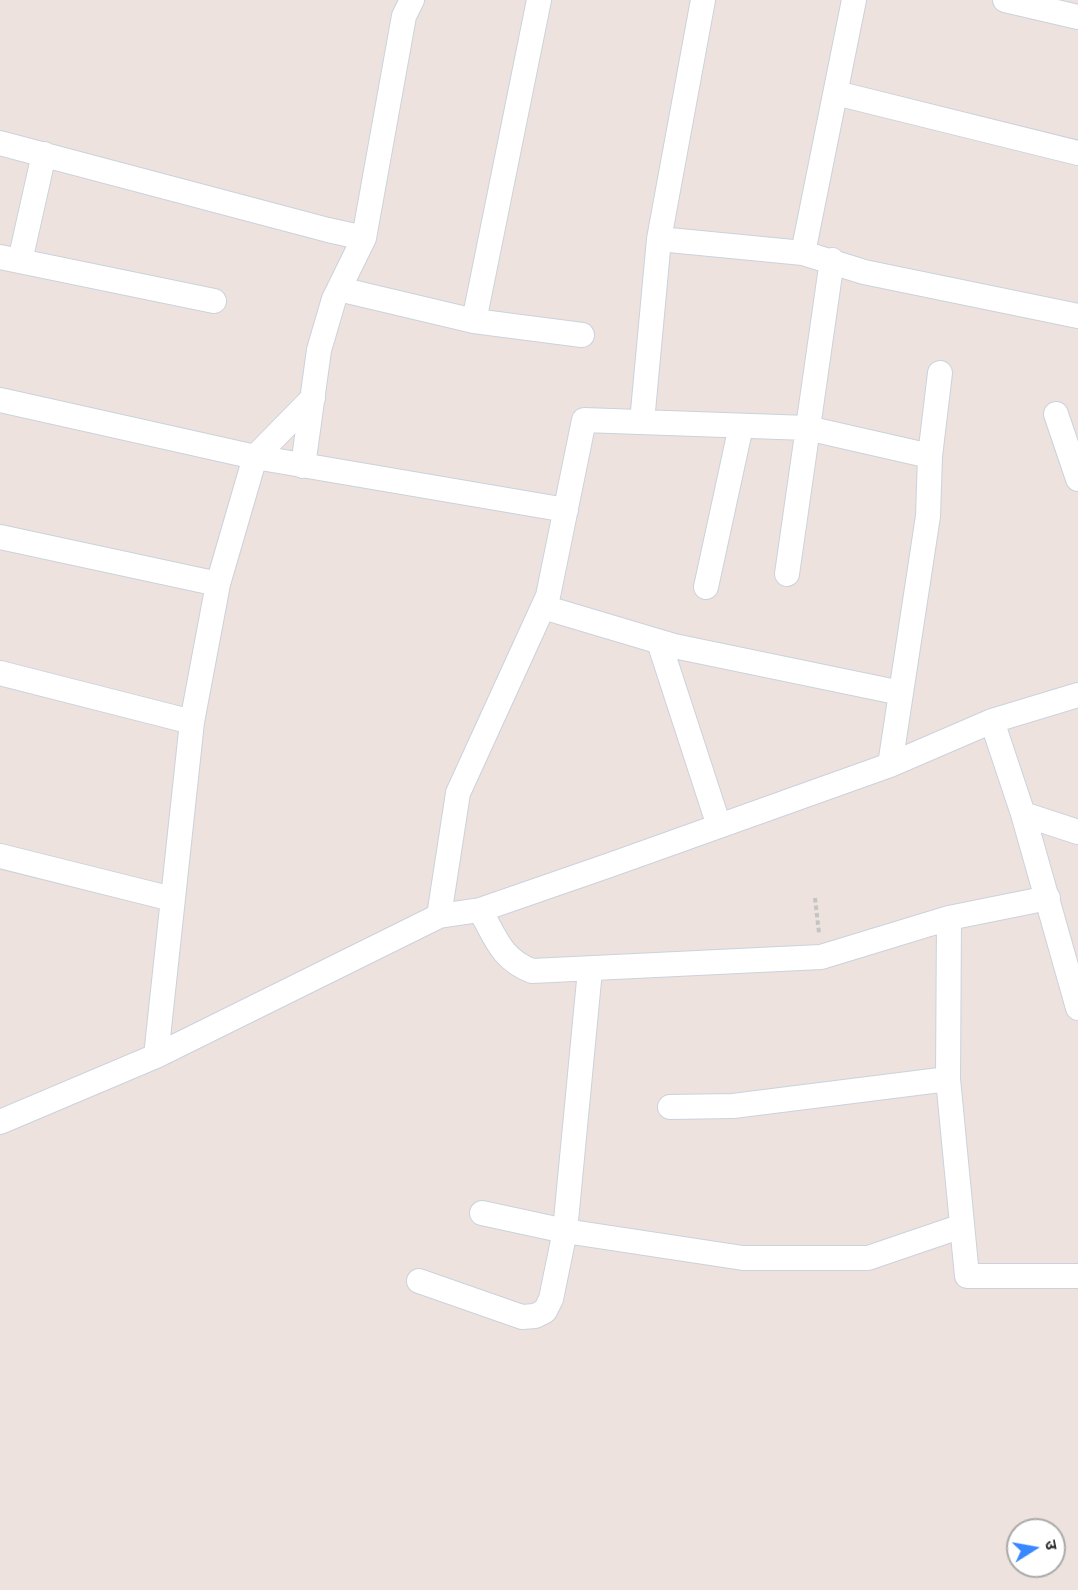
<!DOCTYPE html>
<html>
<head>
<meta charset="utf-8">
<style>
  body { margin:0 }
  #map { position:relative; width:1078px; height:1590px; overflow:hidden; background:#ede2dd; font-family:Mulish,"Noto Sans Devanagari",sans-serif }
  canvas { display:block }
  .north { position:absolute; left:1006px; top:1518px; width:60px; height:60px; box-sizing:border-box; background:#fff; border:2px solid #aaa; border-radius:50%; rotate:79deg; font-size:16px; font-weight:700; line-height:24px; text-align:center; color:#2b2b2b }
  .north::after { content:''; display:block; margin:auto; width:21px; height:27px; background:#3988fe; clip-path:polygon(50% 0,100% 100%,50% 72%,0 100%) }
</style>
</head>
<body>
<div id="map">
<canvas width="1078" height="1590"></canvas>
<div class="north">उ</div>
</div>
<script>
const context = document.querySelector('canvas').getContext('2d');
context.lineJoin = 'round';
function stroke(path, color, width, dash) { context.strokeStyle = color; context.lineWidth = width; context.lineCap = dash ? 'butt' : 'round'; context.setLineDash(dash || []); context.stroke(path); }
const street = new Path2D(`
  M 1005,0 L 1078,17
  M 836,93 L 1078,153
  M 0,143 L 328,230 L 364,238
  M 659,239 L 803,253 L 864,272 L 1078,316
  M 803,253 L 854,0
  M 0,257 L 214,301
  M 20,261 L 44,154
  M 339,289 L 474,321 L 582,335
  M 474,321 L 539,0
  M 0,400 L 255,457 L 566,510
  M 1056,414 L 1078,479
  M 642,422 L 659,239 L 703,0
  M 303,466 L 319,350 L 334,299 L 364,238 L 404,16 L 412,0
  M 0,537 L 218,584
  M 787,574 L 832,260
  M 706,587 L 741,426
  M 543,607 L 674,646 L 901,693
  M 659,642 L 719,826
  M 0,673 L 192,722
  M 992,721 L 1023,814 L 1078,1008
  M 890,765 L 928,516 L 930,456 L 940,373
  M 1023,814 L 1078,832
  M 0,856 L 172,899
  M 480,910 C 496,938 501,959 532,971 L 821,957 L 949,918 L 1048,898
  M 439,916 L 458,793 L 548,596 L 584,420 L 807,428 L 930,456
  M 949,918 L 948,1079 L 967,1276 L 1078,1276
  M 156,1056 L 192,722 L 218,584 L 255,457 L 313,398
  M 670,1107 L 733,1106 L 948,1079
  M 0,1122 L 156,1056 L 439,916 L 480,910 L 610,865 L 890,765 L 992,721 L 1078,695
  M 482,1213 L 565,1231 L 743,1258 L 868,1258 L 962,1226
  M 419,1281 L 522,1317 L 535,1316 L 545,1311 L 551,1299 L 565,1231 L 590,970`);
stroke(street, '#cbd2dd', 26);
stroke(new Path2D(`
  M 815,898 L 819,933`), '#c4c4c4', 4, [4.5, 3]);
stroke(street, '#fff', 24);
</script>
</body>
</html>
